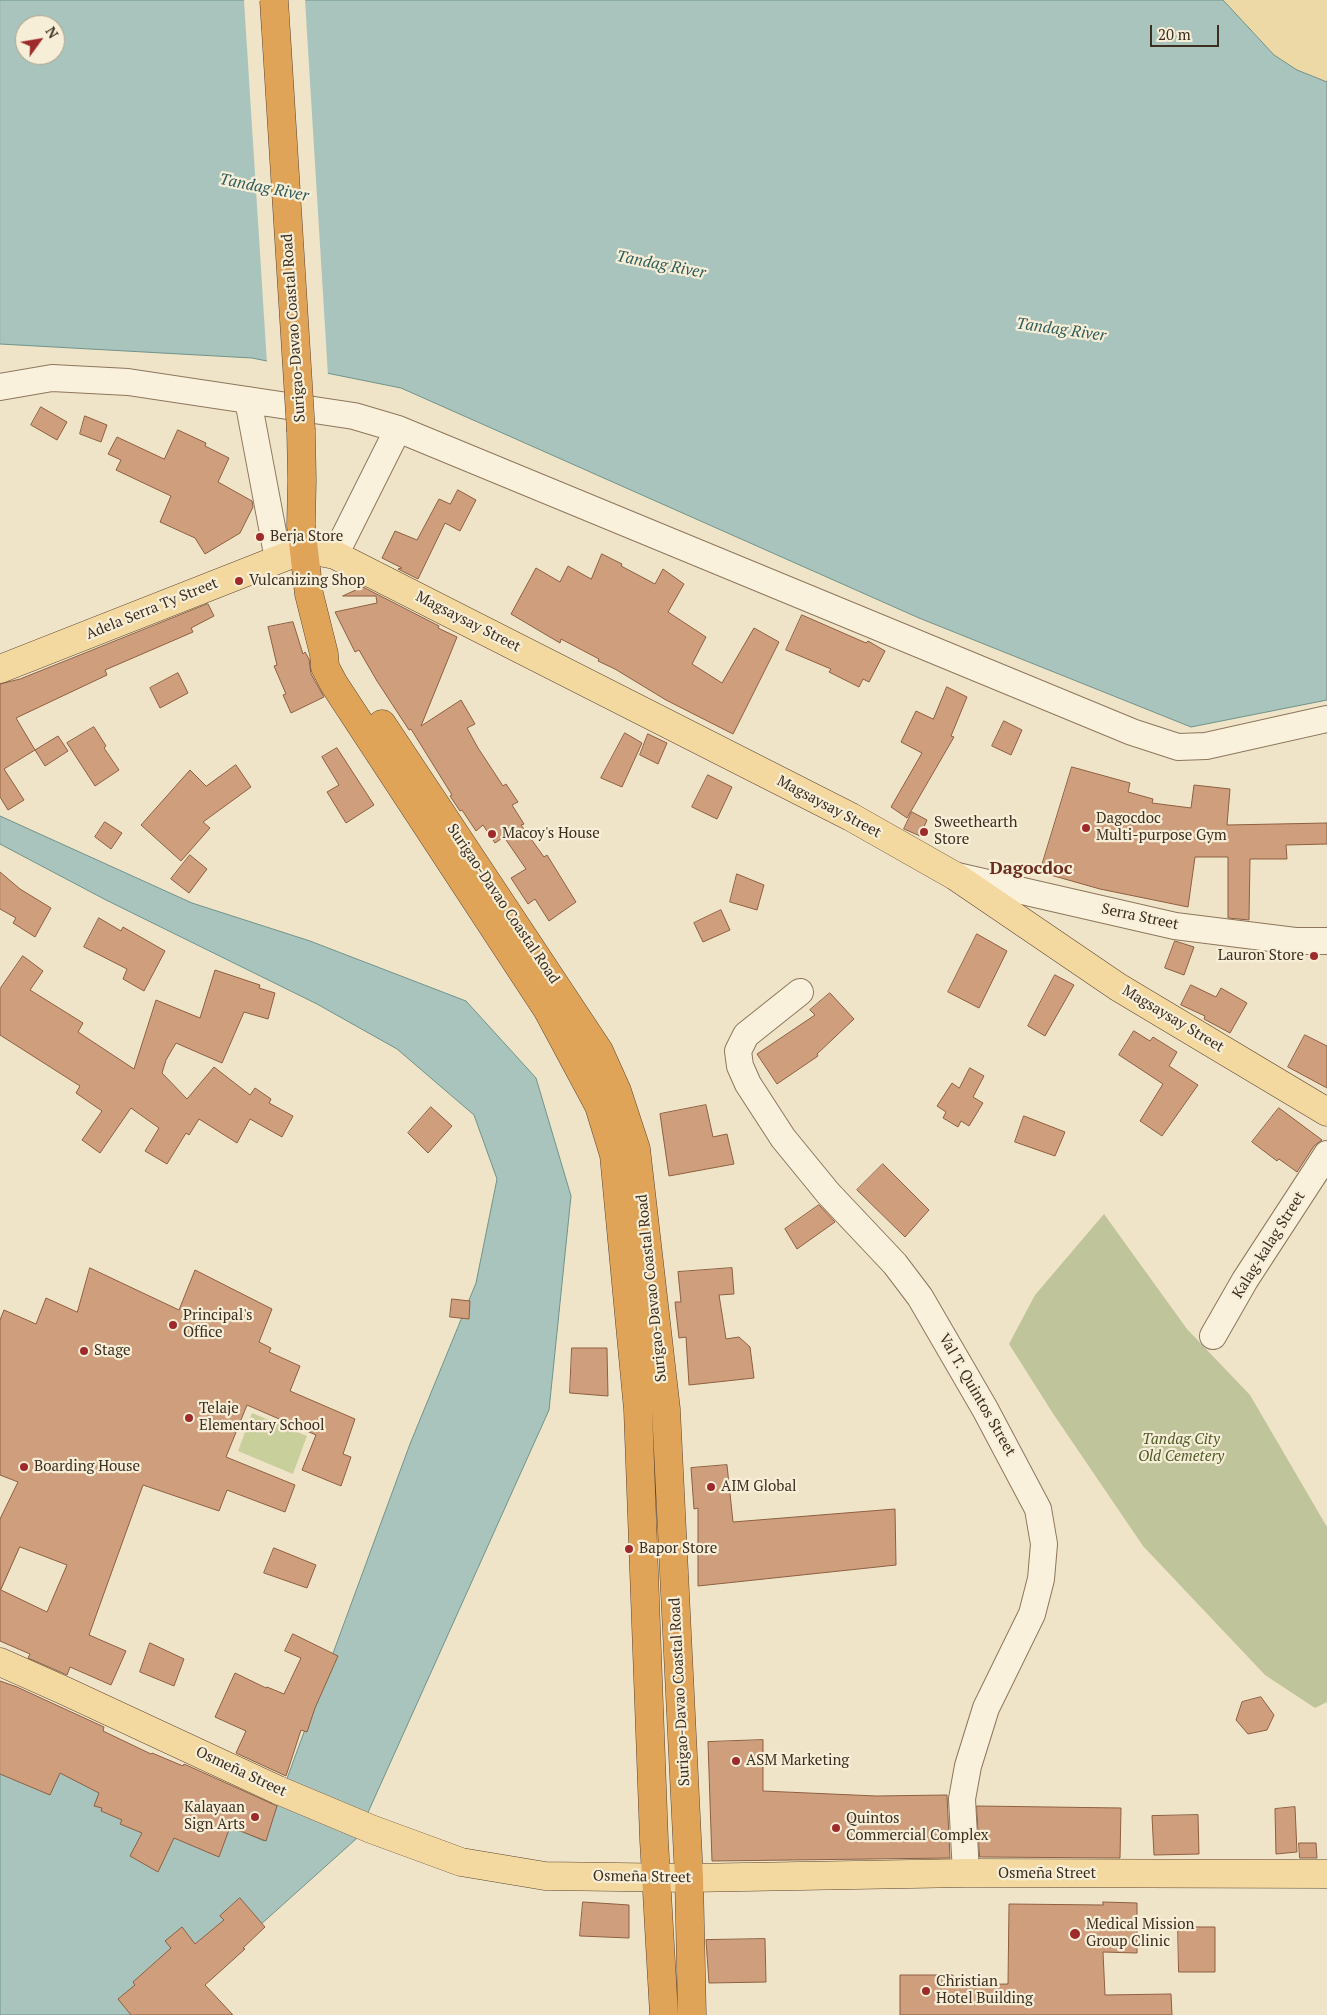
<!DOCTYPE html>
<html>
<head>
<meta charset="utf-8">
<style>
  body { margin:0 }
  #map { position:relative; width:1327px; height:2015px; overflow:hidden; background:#f0e4c8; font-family:"PT Serif",serif }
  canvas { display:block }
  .north { position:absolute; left:15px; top:15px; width:50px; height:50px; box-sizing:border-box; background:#f7eed8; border:1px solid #ada18e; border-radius:50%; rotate:58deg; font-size:14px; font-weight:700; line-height:20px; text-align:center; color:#3d2e20 }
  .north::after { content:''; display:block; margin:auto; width:18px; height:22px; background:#9e2a2b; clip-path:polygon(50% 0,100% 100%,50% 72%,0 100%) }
  .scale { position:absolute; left:1150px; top:25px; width:69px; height:22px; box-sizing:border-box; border:2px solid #3d2e20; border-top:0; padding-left:6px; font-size:15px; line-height:18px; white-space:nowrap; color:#3d2e20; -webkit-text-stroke:4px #f7eed8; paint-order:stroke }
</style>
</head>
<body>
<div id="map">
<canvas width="1327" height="2015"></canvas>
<div class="north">N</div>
<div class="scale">20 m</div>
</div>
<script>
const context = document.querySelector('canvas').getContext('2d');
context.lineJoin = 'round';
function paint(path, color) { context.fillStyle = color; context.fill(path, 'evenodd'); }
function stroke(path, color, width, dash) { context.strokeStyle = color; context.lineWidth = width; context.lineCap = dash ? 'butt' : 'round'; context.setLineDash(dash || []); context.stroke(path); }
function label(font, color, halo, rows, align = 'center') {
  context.font = font + ' "PT Serif",serif'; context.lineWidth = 4.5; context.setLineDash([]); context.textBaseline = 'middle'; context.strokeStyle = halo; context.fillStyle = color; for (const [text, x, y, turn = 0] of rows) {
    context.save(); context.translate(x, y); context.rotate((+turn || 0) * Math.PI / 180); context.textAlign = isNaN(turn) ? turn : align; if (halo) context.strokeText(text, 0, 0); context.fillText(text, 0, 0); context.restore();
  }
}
paint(new Path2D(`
  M 252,1413 L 307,1436 L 293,1474 L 238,1451 Z`), '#c9cf9b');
paint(new Path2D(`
  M 1223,0 L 1327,0 L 1327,82 L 1297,70 L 1274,55 Z`), '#ecd9a5');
paint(new Path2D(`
  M 1104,1214 L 1187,1329 L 1250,1395 L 1327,1527 L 1327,1702 L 1315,1708 L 1265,1675 L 1143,1546 L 1052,1412 L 1009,1344 L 1035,1295 Z`), '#bfc49a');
const water = new Path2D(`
  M 0,0 L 1223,0 L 1274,55 L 1297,70 L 1327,82 L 1327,700 L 1191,727 L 919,618 L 401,388 L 252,358 L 0,344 ZM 25,25 L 55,25 L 55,55 L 25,55 Z
  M 0,816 L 192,903 L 310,941 L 466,1001 L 536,1078 L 571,1196 L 549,1410 L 356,1839 L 249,1935 L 154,2015 L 0,2015 L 0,1729 L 50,1747 L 264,1841 L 410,1444 L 476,1283 L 497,1179 L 474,1115 L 397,1049 L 317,1004 L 106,900 L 0,844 Z`);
paint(water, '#a9c4bc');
stroke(water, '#6f938a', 1);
paint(new Path2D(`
  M 244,0 L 305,0 L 328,376 L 267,364 Z`), '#f0e4c8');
const building = new Path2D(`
  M 41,407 L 67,422 L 57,440 L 31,425 Z
  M 85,416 L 107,425 L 101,442 L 80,434 Z
  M 178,430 L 206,443 L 205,446 L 229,458 L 218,482 L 252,501 L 253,507 L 240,533 L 205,554 L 195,538 L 160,522 L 171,496 L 116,470 L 121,460 L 108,454 L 117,437 L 164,459 Z
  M 458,490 L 476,500 L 460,531 L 445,523 L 418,579 L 398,569 L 402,568 L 382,558 L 395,531 L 417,540 L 439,499 L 450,504 Z
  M 602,554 L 622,564 L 621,566 L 655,584 L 663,569 L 684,584 L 668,612 L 706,637 L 692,664 L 722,683 L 754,628 L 779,642 L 733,734 L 666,700 L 615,669 L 598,661 L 599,659 L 561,639 L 560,643 L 511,614 L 536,568 L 560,582 L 568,566 L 591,579 Z
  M 363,587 L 439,626 L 438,628 L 457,637 L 421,726 L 461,700 L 475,724 L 467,728 L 478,748 L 503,786 L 506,784 L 518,802 L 512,805 L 524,824 L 521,825 L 544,857 L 547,855 L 576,902 L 549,921 L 535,899 L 528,904 L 511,878 L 526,869 L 504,837 L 495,843 L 483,825 L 476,831 L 462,810 L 460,811 L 450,796 L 452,795 L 411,729 L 409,730 L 377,681 L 359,650 L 355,652 L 335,612 L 377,603 L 376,596 L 343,596 Z
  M 208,604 L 214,616 L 191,628 L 193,632 L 105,670 L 107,675 L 16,718 L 35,750 L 58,736 L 68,751 L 45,766 L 35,750 L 4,769 L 24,800 L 8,810 L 0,797 L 0,684 L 20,679 Z
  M 802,615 L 866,643 L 868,641 L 885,651 L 869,682 L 863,679 L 859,687 L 829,672 L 831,669 L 786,650 Z
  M 293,622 L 303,654 L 305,652 L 309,659 L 311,674 L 324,697 L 291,713 L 283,695 L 286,694 L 274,666 L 277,665 L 268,627 Z
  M 178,673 L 188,693 L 160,708 L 150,688 Z
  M 947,687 L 967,697 L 951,736 L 954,737 L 907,818 L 891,807 L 922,753 L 901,742 L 916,711 L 933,719 Z
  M 1004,721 L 1022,730 L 1011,755 L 992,746 Z
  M 94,727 L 106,746 L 104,748 L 119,770 L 95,786 L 67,743 Z
  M 625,733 L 642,743 L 622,787 L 601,778 Z
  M 648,734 L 667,743 L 658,764 L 640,755 Z
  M 337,748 L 374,805 L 346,823 L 327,792 L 339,785 L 322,757 Z
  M 236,765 L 251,787 L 203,822 L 210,828 L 181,861 L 141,825 L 190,770 L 206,786 Z
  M 1072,767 L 1130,783 L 1128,792 L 1153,799 L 1152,803 L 1191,808 L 1194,785 L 1230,789 L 1227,825 L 1327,823 L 1327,844 L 1286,845 L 1287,859 L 1250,859 L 1249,920 L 1228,918 L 1228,857 L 1195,857 L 1188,907 L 1100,889 L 1040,872 Z
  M 708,775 L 732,787 L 717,819 L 692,807 Z
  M 912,812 L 927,820 L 920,836 L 904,829 Z
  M 105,822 L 122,833 L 111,849 L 95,837 Z
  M 190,855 L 207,869 L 189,893 L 171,879 Z
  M 0,872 L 20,889 L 51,908 L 35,937 L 13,923 L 16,918 L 0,909 Z
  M 737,874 L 764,885 L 757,910 L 730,902 Z
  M 721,910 L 730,930 L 703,942 L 694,923 Z
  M 99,918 L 121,931 L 123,927 L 165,951 L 144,991 L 123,979 L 127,969 L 84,947 Z
  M 977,934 L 1007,951 L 979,1008 L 948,992 Z
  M 1175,941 L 1194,947 L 1184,975 L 1165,968 Z
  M 23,956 L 43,971 L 30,990 L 83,1023 L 78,1032 L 134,1069 L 156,1000 L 200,1018 L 215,970 L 260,985 L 259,988 L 275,993 L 268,1019 L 244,1012 L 222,1063 L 176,1043 L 166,1060 L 162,1073 L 187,1099 L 214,1067 L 250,1095 L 255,1088 L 271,1099 L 269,1103 L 293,1116 L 282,1137 L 250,1119 L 237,1143 L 199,1119 L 189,1135 L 186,1133 L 167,1164 L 145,1151 L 159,1128 L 131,1108 L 100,1153 L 82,1140 L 102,1111 L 76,1093 L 80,1086 L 0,1035 L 0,989 Z
  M 1055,975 L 1074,985 L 1045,1036 L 1028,1026 Z
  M 1191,985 L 1216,997 L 1221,988 L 1247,1003 L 1230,1033 L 1204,1019 L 1205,1016 L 1181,1005 Z
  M 830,993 L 854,1019 L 817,1054 L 818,1056 L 777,1084 L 757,1054 L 815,1015 L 810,1010 Z
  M 1134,1031 L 1150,1041 L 1153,1037 L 1177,1052 L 1169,1066 L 1198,1085 L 1162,1136 L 1140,1121 L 1163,1084 L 1119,1055 Z
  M 1305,1035 L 1327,1046 L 1327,1088 L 1288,1067 Z
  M 970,1068 L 984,1076 L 973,1097 L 983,1103 L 969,1126 L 961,1121 L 958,1127 L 943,1118 L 946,1112 L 937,1106 L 952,1083 L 959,1088 Z
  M 706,1105 L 713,1137 L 727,1134 L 734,1164 L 669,1176 L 660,1114 Z
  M 431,1107 L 452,1126 L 428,1153 L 408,1133 Z
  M 1279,1108 L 1322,1140 L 1314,1146 L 1297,1172 L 1279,1159 L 1277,1161 L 1252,1142 Z
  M 1024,1116 L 1065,1132 L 1055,1156 L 1015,1142 Z
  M 883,1164 L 929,1210 L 905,1237 L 857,1190 Z
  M 819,1205 L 835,1222 L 797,1249 L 785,1229 Z
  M 90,1268 L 179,1310 L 195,1270 L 272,1309 L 259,1342 L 271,1348 L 269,1352 L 300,1366 L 290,1391 L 355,1419 L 343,1454 L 351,1457 L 341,1486 L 302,1470 L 316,1435 L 247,1405 L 226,1457 L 295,1485 L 285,1512 L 227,1490 L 219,1511 L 143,1485 L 89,1635 L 126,1651 L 111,1685 L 70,1667 L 67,1675 L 28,1658 L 30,1654 L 0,1641 L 0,1519 L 18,1482 L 0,1475 L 0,1320 L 4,1310 L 36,1324 L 46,1298 L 77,1312 ZM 20,1547 L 67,1565 L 47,1612 L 1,1590 Z
  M 732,1268 L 734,1294 L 719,1295 L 726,1339 L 739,1337 L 750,1347 L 754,1378 L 689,1385 L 686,1337 L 679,1338 L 675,1302 L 681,1302 L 678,1272 Z
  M 452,1299 L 470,1301 L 469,1319 L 450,1317 Z
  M 572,1348 L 607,1348 L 608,1396 L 570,1393 Z
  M 727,1465 L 733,1522 L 895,1509 L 896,1565 L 698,1586 L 698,1508 L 694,1509 L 691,1468 Z
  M 274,1548 L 316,1565 L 307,1588 L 264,1573 Z
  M 293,1634 L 338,1656 L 315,1708 L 307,1732 L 301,1730 L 286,1776 L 236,1753 L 246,1731 L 215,1717 L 235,1673 L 266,1688 L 267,1687 L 284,1694 L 301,1658 L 285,1651 Z
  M 150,1643 L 184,1659 L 174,1686 L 140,1672 Z
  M 0,1681 L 17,1687 L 104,1727 L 103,1731 L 151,1754 L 152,1753 L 183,1766 L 184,1764 L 277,1806 L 266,1841 L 230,1827 L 219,1857 L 174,1838 L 158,1872 L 130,1856 L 142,1833 L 120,1824 L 122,1820 L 101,1811 L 102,1808 L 94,1806 L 99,1793 L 60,1773 L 50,1795 L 0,1774 Z
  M 1261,1697 L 1274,1715 L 1267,1730 L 1248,1734 L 1236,1720 L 1242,1702 Z
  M 763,1740 L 763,1791 L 876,1796 L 947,1795 L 950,1858 L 712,1861 L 708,1742 Z
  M 977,1806 L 1121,1808 L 1120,1858 L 980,1857 Z
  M 1295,1807 L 1297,1852 L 1276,1854 L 1275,1809 Z
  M 1198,1815 L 1199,1854 L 1154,1855 L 1152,1816 Z
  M 1299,1843 L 1316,1843 L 1317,1858 L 1300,1858 Z
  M 240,1898 L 265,1927 L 243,1948 L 245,1949 L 205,1985 L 233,2015 L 131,2015 L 118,1999 L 135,1985 L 133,1982 L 171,1948 L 165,1941 L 182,1927 L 195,1944 L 224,1920 L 220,1916 Z
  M 583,1902 L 629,1905 L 629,1938 L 580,1936 Z
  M 1103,1902 L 1137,1903 L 1137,1953 L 1103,1952 L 1105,1995 L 1171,1994 L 1172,2015 L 900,2015 L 900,1975 L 953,1975 L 953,1985 L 1008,1984 L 1009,1904 L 1103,1905 Z
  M 1178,1927 L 1215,1927 L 1215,1972 L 1179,1972 Z
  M 765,1939 L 766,1982 L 709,1983 L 706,1940 Z`);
paint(building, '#cf9f7d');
stroke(building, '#8d5f41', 1);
const minor = new Path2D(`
  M 0,387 L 52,378 L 128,382 L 354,416 L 398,429 L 1132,732 L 1178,747 L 1206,746 L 1327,719
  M 248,400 L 278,559
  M 335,555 L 398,429
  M 957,876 L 1175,926 L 1295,941 L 1327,941
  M 800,992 L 746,1035 L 738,1051 L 740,1066 L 748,1084 L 783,1138 L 828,1193 L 895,1264 L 920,1297 L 985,1409 L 1038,1509 L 1044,1544 L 1041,1579 L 1032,1614 L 986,1708 L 968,1766 L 962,1799 L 966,1873
  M 1213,1336 L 1245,1280 L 1327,1154`);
const major = new Path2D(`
  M 0,669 L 305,549 L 335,555 L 851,817 L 955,876 L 1118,987 L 1327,1112
  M 0,1662 L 63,1690 L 278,1790 L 371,1829 L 461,1862 L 545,1876 L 689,1878 L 966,1873 L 1327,1874`);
const highway = new Path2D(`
  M 301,431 L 302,480 L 301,525 L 309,594 L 324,654 L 325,667 L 334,684 L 547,1009 L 599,1106 L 614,1155 L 638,1410 L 654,1840 L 664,2015
  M 382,724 L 599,1051 L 617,1091 L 636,1149 L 666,1409 L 689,1878 L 692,2015`);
stroke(minor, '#8d765c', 28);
stroke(major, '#5b4430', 29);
stroke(highway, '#5b4430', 29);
stroke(minor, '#faf1dc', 26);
stroke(major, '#f3d9a0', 28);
stroke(highway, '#e0a458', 28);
const highwayBridge = new Path2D(`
  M 274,0 L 301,431`);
stroke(highwayBridge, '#5b4430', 29, []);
stroke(highwayBridge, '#e0a458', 28);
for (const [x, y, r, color] of [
  [260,537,5,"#9e2a2b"],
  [239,581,5,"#9e2a2b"],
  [1086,828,5,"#9e2a2b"],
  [924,832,5,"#9e2a2b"],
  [492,834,5,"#9e2a2b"],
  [1314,956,5,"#9e2a2b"],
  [173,1325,5,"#9e2a2b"],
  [84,1351,5,"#9e2a2b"],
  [189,1418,5,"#9e2a2b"],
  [24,1467,5,"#9e2a2b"],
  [711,1487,5,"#9e2a2b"],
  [629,1549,5,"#9e2a2b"],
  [736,1761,5,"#9e2a2b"],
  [255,1817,5,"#9e2a2b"],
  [836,1828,5,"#9e2a2b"],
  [1075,1934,6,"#9e2a2b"],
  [926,1991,5,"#9e2a2b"]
]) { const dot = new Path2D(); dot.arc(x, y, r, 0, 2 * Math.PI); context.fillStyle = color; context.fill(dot); stroke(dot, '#f7eed8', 2); }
label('15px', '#3d2e20', '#f7eed8', [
  ["Surigao-Davao Coastal Road",294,328,-94],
  ["Adela Serra Ty Street",152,609,-22],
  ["Magsaysay Street",468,622,27],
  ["Magsaysay Street",829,807,28],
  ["Surigao-Davao Coastal Road",503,904,56],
  ["Serra Street",1140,917,12],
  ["Magsaysay Street",1173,1019,31],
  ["Kalag-kalag Street",1269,1245,-58],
  ["Surigao-Davao Coastal Road",652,1288,-96],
  ["Val T. Quintos Street",977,1395,60],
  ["Surigao-Davao Coastal Road",680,1692,-93],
  ["Osmeña Street",241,1772,25],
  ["Osmeña Street",1047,1874],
  ["Osmeña Street",642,1877,1]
]);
label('15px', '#3d2e20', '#f7eed8', [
  ["Berja Store",270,537],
  ["Vulcanizing Shop",249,581],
  ["Dagocdoc",1096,819],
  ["Multi-purpose Gym",1096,836],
  ["Sweethearth",934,823],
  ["Store",934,840],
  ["Macoy's House",502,834],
  ["Lauron Store",1304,956,"right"],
  ["Principal's",183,1316],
  ["Office",183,1333],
  ["Stage",94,1351],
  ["Telaje",199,1409],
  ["Elementary School",199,1426],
  ["Boarding House",34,1467],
  ["AIM Global",721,1487],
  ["Bapor Store",639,1549],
  ["ASM Marketing",746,1761],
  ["Kalayaan",245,1808,"right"],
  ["Sign Arts",245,1825,"right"],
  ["Quintos",846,1819],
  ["Commercial Complex",846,1836],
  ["Medical Mission",1086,1925],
  ["Group Clinic",1086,1942],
  ["Christian",936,1982],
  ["Hotel Building",936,1999]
], 'left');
label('italic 15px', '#4d5a26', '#f7eed8', [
  ["Tandag City",1181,1440],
  ["Old Cemetery",1181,1457]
]);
label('italic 16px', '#2f5d5a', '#f7eed8', [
  ["Tandag River",264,188,11],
  ["Tandag River",661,265,11],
  ["Tandag River",1061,330,8]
]);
label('bold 18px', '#6b2e1e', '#f7eed8', [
  ["Dagocdoc",1031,869]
]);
</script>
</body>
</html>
